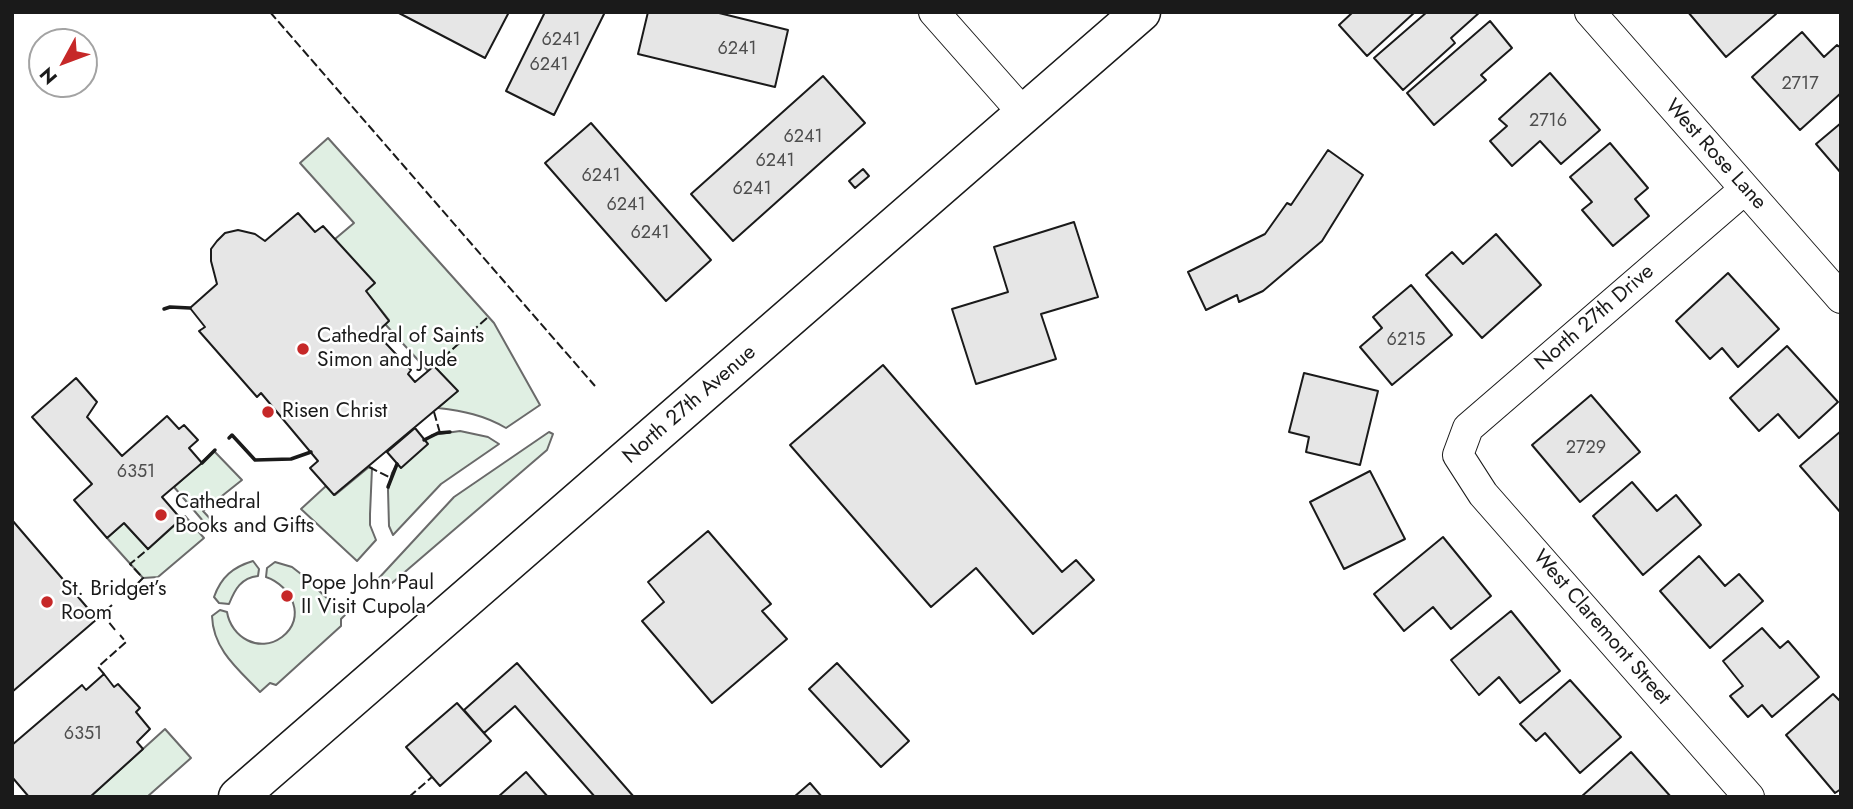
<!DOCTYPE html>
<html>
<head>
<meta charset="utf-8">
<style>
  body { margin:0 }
  #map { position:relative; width:1853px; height:809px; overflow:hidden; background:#fff; font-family:Jost,sans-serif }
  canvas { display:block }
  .frame { position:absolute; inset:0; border:14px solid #1a1a1a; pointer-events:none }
  .north { position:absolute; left:28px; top:28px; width:70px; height:70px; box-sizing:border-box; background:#fff; border:2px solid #a3a3a3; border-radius:50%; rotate:229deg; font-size:19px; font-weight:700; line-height:28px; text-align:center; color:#1a1a1a }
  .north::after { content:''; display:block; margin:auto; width:24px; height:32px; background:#c62828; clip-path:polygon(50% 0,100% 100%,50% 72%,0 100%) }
</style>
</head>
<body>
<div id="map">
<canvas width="1853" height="809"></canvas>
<div class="frame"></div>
<div class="north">N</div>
</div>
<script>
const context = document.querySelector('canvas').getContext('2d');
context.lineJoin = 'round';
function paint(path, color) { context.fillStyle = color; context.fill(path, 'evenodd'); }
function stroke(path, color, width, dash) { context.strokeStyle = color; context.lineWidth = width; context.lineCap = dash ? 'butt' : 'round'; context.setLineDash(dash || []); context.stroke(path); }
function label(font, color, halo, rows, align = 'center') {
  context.font = font + ' Jost,sans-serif'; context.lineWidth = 5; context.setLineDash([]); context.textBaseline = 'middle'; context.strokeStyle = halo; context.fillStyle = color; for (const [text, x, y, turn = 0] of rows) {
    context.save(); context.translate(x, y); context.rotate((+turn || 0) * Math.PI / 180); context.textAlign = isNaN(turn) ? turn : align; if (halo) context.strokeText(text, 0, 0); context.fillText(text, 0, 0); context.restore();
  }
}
const green = new Path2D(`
  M 328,138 L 494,323 L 540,405 L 506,428 C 484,415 463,411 438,408 L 457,391 L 434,366 L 428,371 L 385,324 L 389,320 L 366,291 L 335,239 L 354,223 L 300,163 Z
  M 460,431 L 488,437 L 499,444 L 441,484 L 393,535 L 389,526 L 388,490 L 392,473 L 397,464 L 432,435 Z
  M 549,432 L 553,434 L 547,450 L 392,583 L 386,583 L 378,579 L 454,497 Z
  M 214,451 L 242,480 L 203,511 L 215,524 L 209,528 L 174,487 Z
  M 369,467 L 372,468 L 370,514 L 370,525 L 376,540 L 357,561 L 301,509 L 326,486 L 335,495 Z
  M 185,516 L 204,538 L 158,577 L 143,578 L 107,538 L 124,523 L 148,549 Z
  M 253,561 L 259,569 L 258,576 C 241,578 235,589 229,604 L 219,603 L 214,597 C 221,577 233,567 253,561 Z
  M 275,562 L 292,567 L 301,574 L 345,615 L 341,619 L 341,626 L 276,685 L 270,683 L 260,692 C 239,670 213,650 212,616 L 220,610 L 227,612 C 231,637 259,654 282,637 C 307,618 292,586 266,577 L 267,568 Z
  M 165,729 L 191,758 L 147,797 L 90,797 Z`);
paint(green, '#e0efe3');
stroke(green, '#6a6a6a', 2);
const building = new Path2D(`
  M 397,12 L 509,12 L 485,58 Z
  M 545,12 L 605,12 L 554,115 L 506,91 Z
  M 648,12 L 715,12 L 788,30 L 775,87 L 638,54 Z
  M 1353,12 L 1415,12 L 1367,56 L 1339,25 Z
  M 1427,12 L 1480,12 L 1451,38 L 1455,43 L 1403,90 L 1374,58 Z
  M 1688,12 L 1774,12 L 1776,14 L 1726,57 Z
  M 1490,21 L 1512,48 L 1481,75 L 1486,80 L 1434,125 L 1407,93 Z
  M 1802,32 L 1824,57 L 1837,45 L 1841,48 L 1841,93 L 1800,130 L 1752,77 Z
  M 1550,73 L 1600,130 L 1561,164 L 1540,141 L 1512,166 L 1490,141 L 1507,126 L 1499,119 Z
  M 823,76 L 865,123 L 733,241 L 691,194 Z
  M 591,123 L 711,260 L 666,301 L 545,163 Z
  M 1841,123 L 1841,173 L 1816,144 Z
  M 1610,143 L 1648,188 L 1635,199 L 1649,216 L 1613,246 L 1582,210 L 1592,202 L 1570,177 Z
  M 1328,150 L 1363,175 L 1322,241 L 1263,291 L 1239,302 L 1237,295 L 1206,310 L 1188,272 L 1265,234 L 1287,203 L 1291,205 Z
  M 863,169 L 869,176 L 855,188 L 849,181 Z
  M 298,213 L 315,232 L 323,226 L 375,283 L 366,291 L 389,321 L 376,333 L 411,370 L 408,374 L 415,382 L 434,366 L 458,391 L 334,495 L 310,468 L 318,461 L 261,393 L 257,397 L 199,331 L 205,327 L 190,308 L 217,284 L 211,261 L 211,249 L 217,241 L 225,233 L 238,230 L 255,234 L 265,241 Z
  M 1074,222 L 1098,297 L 1041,314 L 1056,359 L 976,384 L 952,309 L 1008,292 L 994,247 Z
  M 1496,234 L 1541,285 L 1482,338 L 1426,275 L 1452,252 L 1463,264 Z
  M 1728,273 L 1779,329 L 1738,367 L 1722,348 L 1710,359 L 1676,321 Z
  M 1411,285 L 1452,335 L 1392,385 L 1360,347 L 1382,328 L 1373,317 Z
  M 1787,346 L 1838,402 L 1799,438 L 1778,414 L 1759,431 L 1730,398 Z
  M 883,365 L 1062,572 L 1076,560 L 1094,580 L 1033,634 L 976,568 L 931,607 L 790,445 Z
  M 1304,373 L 1378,391 L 1360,465 L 1306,452 L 1309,437 L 1289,432 Z
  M 76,378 L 97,402 L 87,417 L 122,456 L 167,416 L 179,429 L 184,425 L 198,440 L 189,448 L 202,463 L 162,497 L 181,519 L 148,549 L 124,523 L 107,538 L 74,500 L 92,484 L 32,417 Z
  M 1591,395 L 1640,452 L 1580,502 L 1532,445 Z
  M 415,428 L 428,444 L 401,468 L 387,452 Z
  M 1841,431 L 1841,513 L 1800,466 Z
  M 1370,471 L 1405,539 L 1344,569 L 1310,502 Z
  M 1632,482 L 1657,511 L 1676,495 L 1701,525 L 1643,575 L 1593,516 Z
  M 12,520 L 97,619 L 12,692 Z
  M 708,531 L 771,604 L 762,611 L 787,639 L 712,703 L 642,621 L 664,602 L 648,582 Z
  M 1443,537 L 1491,596 L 1451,629 L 1433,607 L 1404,631 L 1374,594 Z
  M 1699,556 L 1725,586 L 1739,574 L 1763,601 L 1710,648 L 1660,591 Z
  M 1511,611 L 1560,671 L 1520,703 L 1499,677 L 1479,695 L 1451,660 Z
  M 1762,628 L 1780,648 L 1788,641 L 1819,677 L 1772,717 L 1762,705 L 1748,717 L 1730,696 L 1743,686 L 1723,661 Z
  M 517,663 L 634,797 L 595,797 L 515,706 L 484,733 L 464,710 Z
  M 837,663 L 909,741 L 881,767 L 809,689 Z
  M 104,674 L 114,687 L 118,684 L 140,708 L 136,712 L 150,729 L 137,742 L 143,749 L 90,797 L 29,797 L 12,777 L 12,745 L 82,685 L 86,690 Z
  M 1570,680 L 1621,737 L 1580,773 L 1545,733 L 1536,741 L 1520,724 Z
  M 1833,694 L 1841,702 L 1841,789 L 1835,793 L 1786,735 Z
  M 457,703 L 491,741 L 440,786 L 406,747 Z
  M 1631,752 L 1671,797 L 1581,797 Z
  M 526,772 L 548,797 L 498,797 Z
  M 810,783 L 822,797 L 794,797 Z`);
paint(building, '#e6e6e6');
stroke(building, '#1a1a1a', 2);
const minor = new Path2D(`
  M 934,12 L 1025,115
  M 1590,12 L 1841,298
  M 1745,189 L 1468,428 L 1458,455 L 1483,494 L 1749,797`);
const secondary = new Path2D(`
  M 238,797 L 1141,12`);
stroke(minor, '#1a1a1a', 32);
stroke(secondary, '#1a1a1a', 41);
stroke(minor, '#fff', 30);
stroke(secondary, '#fff', 38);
stroke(new Path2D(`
  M 270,12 L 595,386
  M 434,366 L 488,317
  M 434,412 L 440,433
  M 369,467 L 391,478
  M 137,584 L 143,578 L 130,564 L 148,549
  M 112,605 L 102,614 L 116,631
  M 104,674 L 98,667 L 126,642 L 120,635
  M 409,797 L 432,777`), '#1a1a1a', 2, [9, 3.5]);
stroke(new Path2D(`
  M 164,309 L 170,307 L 190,308
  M 229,438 L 232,435 L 255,460 L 291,459 L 311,452
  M 424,440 L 438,433 L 450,432
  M 202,463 L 215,450
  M 388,487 L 397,464`), '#1a1a1a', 3.5);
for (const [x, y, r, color] of [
  [303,349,7,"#c62828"],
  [268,412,7,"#c62828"],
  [161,515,7,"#c62828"],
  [287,596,7,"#c62828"],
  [47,602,7,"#c62828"]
]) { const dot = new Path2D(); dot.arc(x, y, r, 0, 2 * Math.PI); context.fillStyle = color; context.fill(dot); stroke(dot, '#fff', 2.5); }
label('18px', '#4d4d4d', null, [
  ["6241",561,41],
  ["6241",737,50],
  ["6241",549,66],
  ["2717",1800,85],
  ["2716",1548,122],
  ["6241",803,138],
  ["6241",775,162],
  ["6241",601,177],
  ["6241",752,190],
  ["6241",626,206],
  ["6241",650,234],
  ["6215",1406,341],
  ["2729",1586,449],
  ["6351",136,473],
  ["6351",83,735]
]);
label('21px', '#1a1a1a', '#fff', [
  ["West Rose Lane",1715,155,48],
  ["North 27th Drive",1595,318,-41],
  ["North 27th Avenue",690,405,-41],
  ["West Claremont Street",1601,628,49]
]);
label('21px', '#1a1a1a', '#fff', [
  ["Cathedral of Saints",317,337],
  ["Simon and Jude",317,361],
  ["Risen Christ",282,412],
  ["Cathedral",175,503],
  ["Books and Gifts",175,527],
  ["Pope John Paul",301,584],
  ["II Visit Cupola",301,608],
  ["St. Bridget’s",61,590],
  ["Room",61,614]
], 'left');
</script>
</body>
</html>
